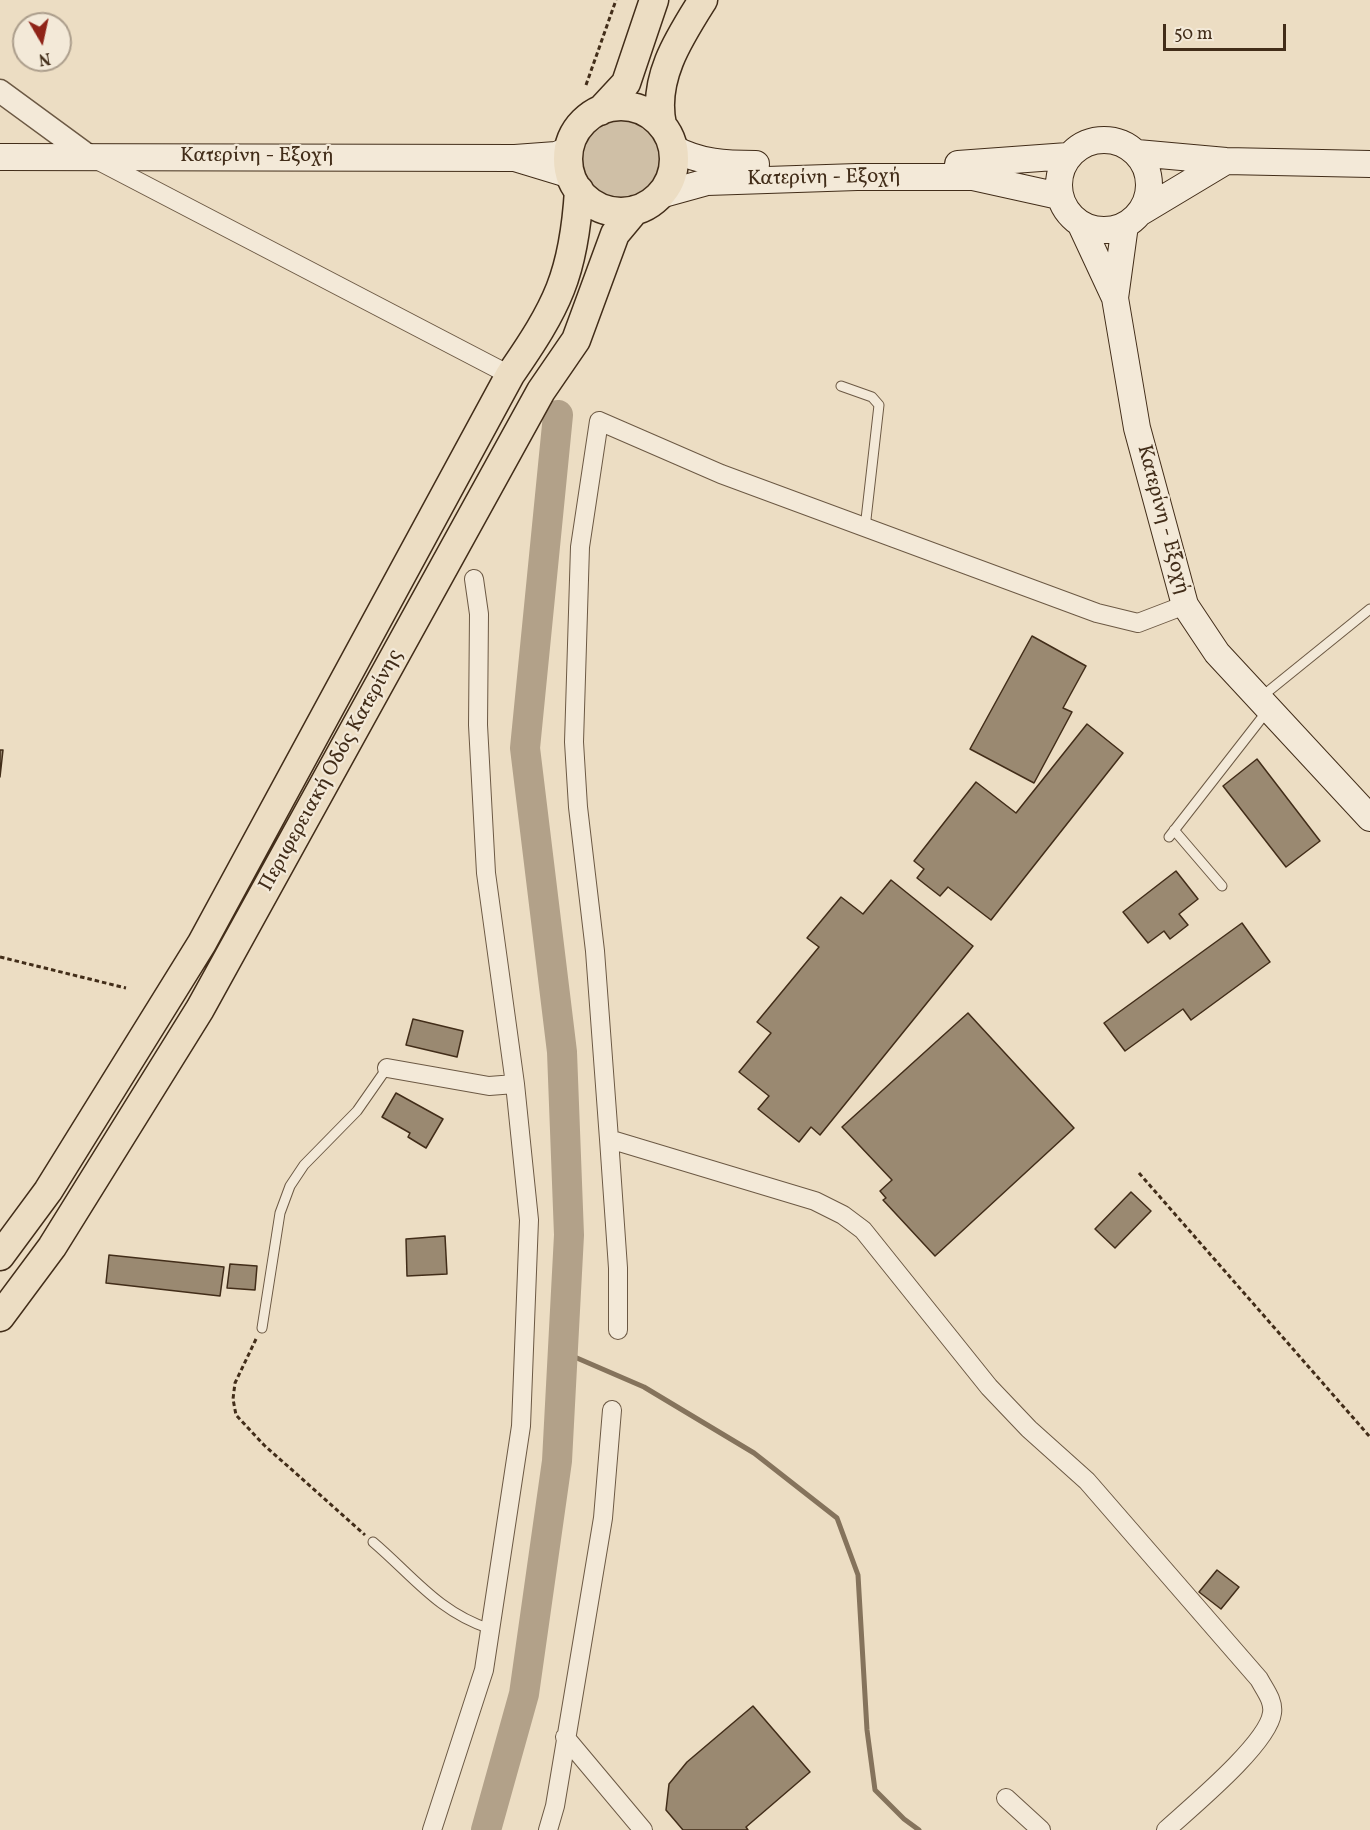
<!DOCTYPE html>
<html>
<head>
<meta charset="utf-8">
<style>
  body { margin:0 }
  #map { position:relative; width:1370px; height:1830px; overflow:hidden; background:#ecddc3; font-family:Vollkorn,serif }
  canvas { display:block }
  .north { position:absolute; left:12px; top:12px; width:60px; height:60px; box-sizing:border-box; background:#f3e9d8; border:2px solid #ac9e8c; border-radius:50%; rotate:171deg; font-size:16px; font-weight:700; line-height:24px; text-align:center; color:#422d19 }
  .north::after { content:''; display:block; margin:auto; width:21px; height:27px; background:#8f2418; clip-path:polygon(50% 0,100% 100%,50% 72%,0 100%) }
  .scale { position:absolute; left:1163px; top:24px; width:123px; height:27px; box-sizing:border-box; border:3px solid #422d19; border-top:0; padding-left:8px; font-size:18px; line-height:21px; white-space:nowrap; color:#422d19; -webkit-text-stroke:4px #f3e9d8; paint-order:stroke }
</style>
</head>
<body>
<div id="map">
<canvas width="1370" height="1830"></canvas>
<div class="north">N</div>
<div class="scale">50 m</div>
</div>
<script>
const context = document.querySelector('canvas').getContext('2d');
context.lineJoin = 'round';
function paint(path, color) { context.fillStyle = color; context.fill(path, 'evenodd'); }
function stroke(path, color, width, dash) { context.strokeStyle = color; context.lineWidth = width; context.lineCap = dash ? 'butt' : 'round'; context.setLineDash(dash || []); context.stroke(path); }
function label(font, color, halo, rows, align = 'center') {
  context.font = font + ' Vollkorn,serif'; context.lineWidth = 4.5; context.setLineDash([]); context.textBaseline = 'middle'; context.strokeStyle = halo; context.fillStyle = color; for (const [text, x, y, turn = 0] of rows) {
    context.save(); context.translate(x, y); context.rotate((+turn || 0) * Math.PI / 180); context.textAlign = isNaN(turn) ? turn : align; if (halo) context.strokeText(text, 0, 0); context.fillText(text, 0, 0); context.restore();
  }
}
paint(new Path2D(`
  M582 159a39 39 0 1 1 78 0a39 39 0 1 1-78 0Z`), '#cfbfa6');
stroke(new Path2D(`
  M 563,1352 L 644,1387 L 754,1453 L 837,1518 L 858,1575 L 867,1730 L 875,1790 L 904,1819 L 919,1830`), '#85735c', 5);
stroke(new Path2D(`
  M 486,1830 L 524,1694 L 557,1461 L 569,1235 L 562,1052 L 525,748 L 558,415`), '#b2a189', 30);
const building = new Path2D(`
  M 1032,636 L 1086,666 L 1063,708 L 1072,712 L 1034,783 L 970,749 Z
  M 1087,724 L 1123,753 L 991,920 L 948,887 L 940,896 L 917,878 L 924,869 L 914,861 L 976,782 L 1016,813 Z
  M 0,750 L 3,750 L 0,777 Z
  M 1257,759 L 1320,841 L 1286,867 L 1223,786 Z
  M 1176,871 L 1198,899 L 1179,914 L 1188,925 L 1170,939 L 1164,931 L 1148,943 L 1123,912 Z
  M 891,880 L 973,946 L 820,1135 L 811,1127 L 799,1142 L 758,1109 L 769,1096 L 739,1072 L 771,1033 L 757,1022 L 819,947 L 807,938 L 841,897 L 863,914 Z
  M 1242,923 L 1270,962 L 1191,1020 L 1183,1009 L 1125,1051 L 1104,1023 Z
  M 968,1013 L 1074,1128 L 935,1256 L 883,1200 L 886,1198 L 880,1191 L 892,1180 L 842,1127 Z
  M 413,1019 L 463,1031 L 457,1057 L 406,1045 Z
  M 396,1093 L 443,1119 L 426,1148 L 408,1137 L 410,1133 L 382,1117 Z
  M 1131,1192 L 1151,1211 L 1115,1248 L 1095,1229 Z
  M 445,1236 L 447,1274 L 407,1276 L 406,1239 Z
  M 109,1255 L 224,1267 L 220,1296 L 106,1283 Z
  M 230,1264 L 257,1266 L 255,1290 L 227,1288 Z
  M 1217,1570 L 1239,1587 L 1221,1609 L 1199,1592 Z
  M 753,1706 L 810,1772 L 746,1827 L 748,1830 L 683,1830 L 666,1810 L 669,1784 L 687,1762 Z`);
paint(building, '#9a8971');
stroke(building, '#422d19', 1.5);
const service = new Path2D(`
  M 841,386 L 872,397 L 879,405 L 865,528
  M 1260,698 L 1370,609
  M 1174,830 L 1222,886
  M 1169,837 L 1268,710
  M 262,1328 L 280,1213 L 290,1186 L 304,1165 L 357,1111 L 387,1068
  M 373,1542 C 413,1576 438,1612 490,1629`);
const minor = new Path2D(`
  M 95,159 L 500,370
  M 387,1068 L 489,1086 L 515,1084
  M 609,1139 L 815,1201 L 843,1215 L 863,1230 L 989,1387 L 1029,1429 L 1087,1481 L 1259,1679 C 1265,1690 1274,1701 1272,1713 C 1268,1744 1190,1808 1166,1830
  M 618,1330 L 618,1268 L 609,1139 L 595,951 L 578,807 L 574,742 L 580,547 L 599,421 L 721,474 L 1097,613 L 1138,623 L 1185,605
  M 565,1737 L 643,1830
  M 1006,1798 L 1041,1830
  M 432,1830 L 484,1670 L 521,1426 L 529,1220 L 515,1084 L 486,873 L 478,725 L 479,614 L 474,579
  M 548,1830 L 555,1806 L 603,1518 L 612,1410`);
const tertiary = new Path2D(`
  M 0,91 L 90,157`);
const secondary = new Path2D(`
  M1059 185a45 45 0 1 1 90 0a45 45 0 1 1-90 0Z
  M 673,148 C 700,163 726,164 756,164
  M 569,150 L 556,155 L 515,158 L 571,175
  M 1137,153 L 1226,161 L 1370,164
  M 0,157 L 515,158
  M 958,164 L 1068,156
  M 660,195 L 707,182 L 857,177 L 973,177 L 1059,196
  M 1141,212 L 1226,161
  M 1081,225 L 1115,298 L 1137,428 L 1185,605 L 1217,653 L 1370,818
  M 1115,298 L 1125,225`);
const primary = new Path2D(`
  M568 159a53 53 0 1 1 106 0a53 53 0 1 1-106 0Z
  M 600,111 L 626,83 L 654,0
  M 662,125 C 652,79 679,38 703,0
  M 0,1256 L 48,1191 L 202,943 L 510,375 C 557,307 574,275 579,190
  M 0,1317 L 52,1247 L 200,1009 L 541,391 L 576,340 L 615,234 L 635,210`);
stroke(service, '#6c5944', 11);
stroke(minor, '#6c5944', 20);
stroke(tertiary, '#6c5944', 25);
stroke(secondary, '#422d19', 28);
stroke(primary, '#422d19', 31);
stroke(new Path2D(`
  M 586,85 L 616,0
  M 0,957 L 126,988
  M 1139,1173 L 1370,1437
  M 256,1339 L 235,1383 L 233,1399 L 236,1415 L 264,1445 L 365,1535`), '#422d19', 3, [4.5, 3]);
stroke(service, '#f3e9d8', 9);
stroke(minor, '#f3e9d8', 18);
stroke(tertiary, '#f3e9d8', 22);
stroke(secondary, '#f3e9d8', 26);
stroke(primary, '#ecddc3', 28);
label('21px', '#422d19', '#f3e9d8', [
  ["Κατερίνη - Εξοχή",257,157],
  ["Κατερίνη - Εξοχή",824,179,-1],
  ["Κατερίνη - Εξοχή",1162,520,75],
  ["Περιφερειακή Οδός Κατερίνης",332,771,-61]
]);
</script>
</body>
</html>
